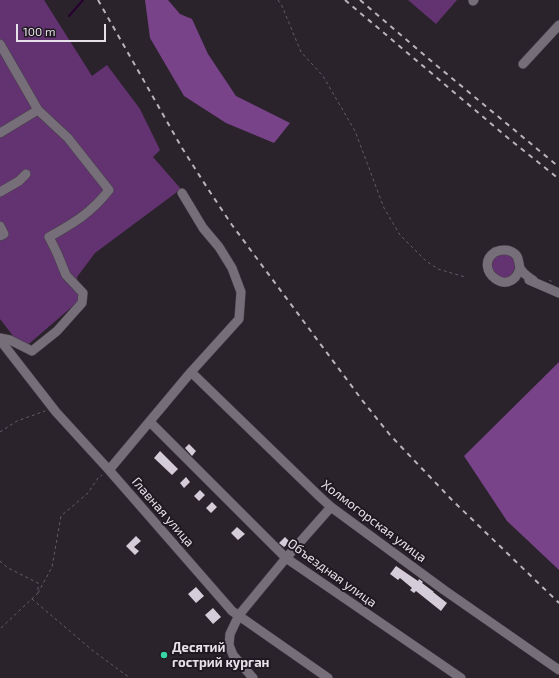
<!DOCTYPE html>
<html>
<head>
<meta charset="utf-8">
<style>
  body { margin:0 }
  #map { position:relative; width:559px; height:678px; overflow:hidden; background:#2a232c; font-family:"Exo 2",sans-serif }
  canvas { display:block }
  .scale { position:absolute; left:16px; top:24px; width:90px; height:18px; box-sizing:border-box; border:2px solid #e6e1e8; border-top:0; padding-left:5px; font-size:12px; line-height:14px; white-space:nowrap; color:#e6e1e8; -webkit-text-stroke:3px #201922; paint-order:stroke }
</style>
</head>
<body>
<div id="map">
<canvas width="559" height="678"></canvas>
<div class="scale">100 m</div>
</div>
<script>
const context = document.querySelector('canvas').getContext('2d');
context.lineJoin = 'round';
function paint(path, color) { context.fillStyle = color; context.fill(path, 'evenodd'); }
function stroke(path, color, width, dash) { context.strokeStyle = color; context.lineWidth = width; context.lineCap = dash ? 'butt' : 'round'; context.setLineDash(dash || []); context.stroke(path); }
function label(font, color, halo, rows, align = 'center') {
  context.font = font + ' "Exo 2",sans-serif'; context.lineWidth = 4; context.setLineDash([]); context.textBaseline = 'middle'; context.strokeStyle = halo; context.fillStyle = color; for (const [text, x, y, turn = 0] of rows) {
    context.save(); context.translate(x, y); context.rotate((+turn || 0) * Math.PI / 180); context.textAlign = isNaN(turn) ? turn : align; if (halo) context.strokeText(text, 0, 0); context.fillText(text, 0, 0); context.restore();
  }
}
paint(new Path2D(`
  M 0,0 L 44,0 L 92,76 L 107,65 L 140,109 L 160,150 L 153,157 L 181,189 L 95,253 L 77,277 L 81,299 L 23,349 L 0,319 Z
  M 408,0 L 457,0 L 436,24 Z
  M 497,254 L 509,254 L 517,263 L 510,278 L 498,278 L 491,269 L 492,260 Z`), '#633371');
paint(new Path2D(`
  M 145,0 L 168,0 L 180,14 L 192,19 L 208,54 L 236,96 L 290,123 L 274,143 L 226,123 L 184,96 L 150,38 Z
  M 559,362 L 559,570 L 507,521 L 464,456 Z`), '#784388');
stroke(new Path2D(`
  M 69,16 L 83,0`), '#270031', 2);
paint(new Path2D(`
  M 189,444 L 196,451 L 192,456 L 185,448 Z
  M 160,451 L 178,469 L 172,475 L 154,458 Z
  M 186,477 L 190,482 L 184,488 L 180,483 Z
  M 200,490 L 205,495 L 199,501 L 194,496 Z
  M 212,502 L 217,507 L 211,513 L 206,508 Z
  M 237,527 L 245,534 L 238,540 L 231,533 Z
  M 136,536 L 141,541 L 134,547 L 139,551 L 135,555 L 126,546 Z
  M 285,537 L 290,542 L 284,547 L 279,543 Z
  M 396,566 L 418,581 L 419,579 L 423,582 L 422,583 L 434,592 L 433,592 L 447,603 L 441,611 L 416,591 L 414,593 L 410,590 L 412,588 L 400,578 L 398,580 L 390,574 Z
  M 196,587 L 204,596 L 196,603 L 188,594 Z
  M 213,608 L 221,617 L 213,624 L 205,615 Z`), '#d5ccd9');
const minor = new Path2D(`
  M 473,1 L 474,0
  M 0,44 L 38,110
  M 523,64 L 559,25
  M 0,133 L 38,110 L 68,138 L 109,190 C 91,213 74,223 49,237 L 57,253 L 66,275 L 83,293 L 82,303 L 57,331 L 32,351 L 10,340 L 0,338
  M 0,192 L 19,181 L 26,174
  M 0,226 L 4,234 L 0,236
  M 520,268 C 510,301 471,268 495,252 C 500,250 505,249 510,251 C 520,255 518,261 520,268 C 523,274 530,278 534,281
  M 529,280 L 559,293
  M 0,340 L 56,412 L 109,470 L 232,611 L 328,678
  M 191,372 L 319,496 L 331,507 L 444,590 L 559,670
  M 150,422 L 286,558 L 461,678
  M 109,470 L 191,372 L 239,319 L 241,292 L 232,268 L 219,247 L 203,228 L 182,193
  M 253,678 L 233,655 L 229,645 L 230,634 L 239,615 L 286,558 L 331,507`);
stroke(minor, '#453f47', 10);
stroke(new Path2D(`
  M 278,0 L 282,6 L 301,52 L 323,76 L 355,131 L 384,208 L 400,235 L 426,261 L 438,269 L 465,277
  M 549,280 L 553,282
  M 0,432 L 17,421 L 45,411
  M 0,561 L 8,568 L 38,583 L 38,593 L 0,629
  M 38,593 L 52,567 L 61,516 L 88,493 L 98,478 L 102,475
  M 32,599 L 92,650 L 130,678`), '#645d66', 1, [3, 3]);
stroke(minor, '#766e79', 9);
stroke(new Path2D(`
  M 98,0 L 182,148 L 208,189 L 232,225 L 362,400 L 390,435 L 452,500 L 559,603
  M 345,0 L 508,138 L 559,179
  M 360,0 L 430,60 L 559,167`), '#b9b4bb', 2, [5, 5]);
for (const [x, y, r, color] of [
  [164,655,4,"#38d4a6"]
]) { const dot = new Path2D(); dot.arc(x, y, r, 0, 2 * Math.PI); context.fillStyle = color; context.fill(dot); stroke(dot, '#201922', 1.5); }
label('13px', '#e6e1e8', '#201922', [
  ["Главная улица",163,512,49],
  ["Холмогорская улица",374,521,37],
  ["Объездная улица",332,573,36]
]);
label('bold 13px', '#e6e1e8', '#201922', [
  ["Десятий",172,648],
  ["гострий курган",172,663]
], 'left');
</script>
</body>
</html>
